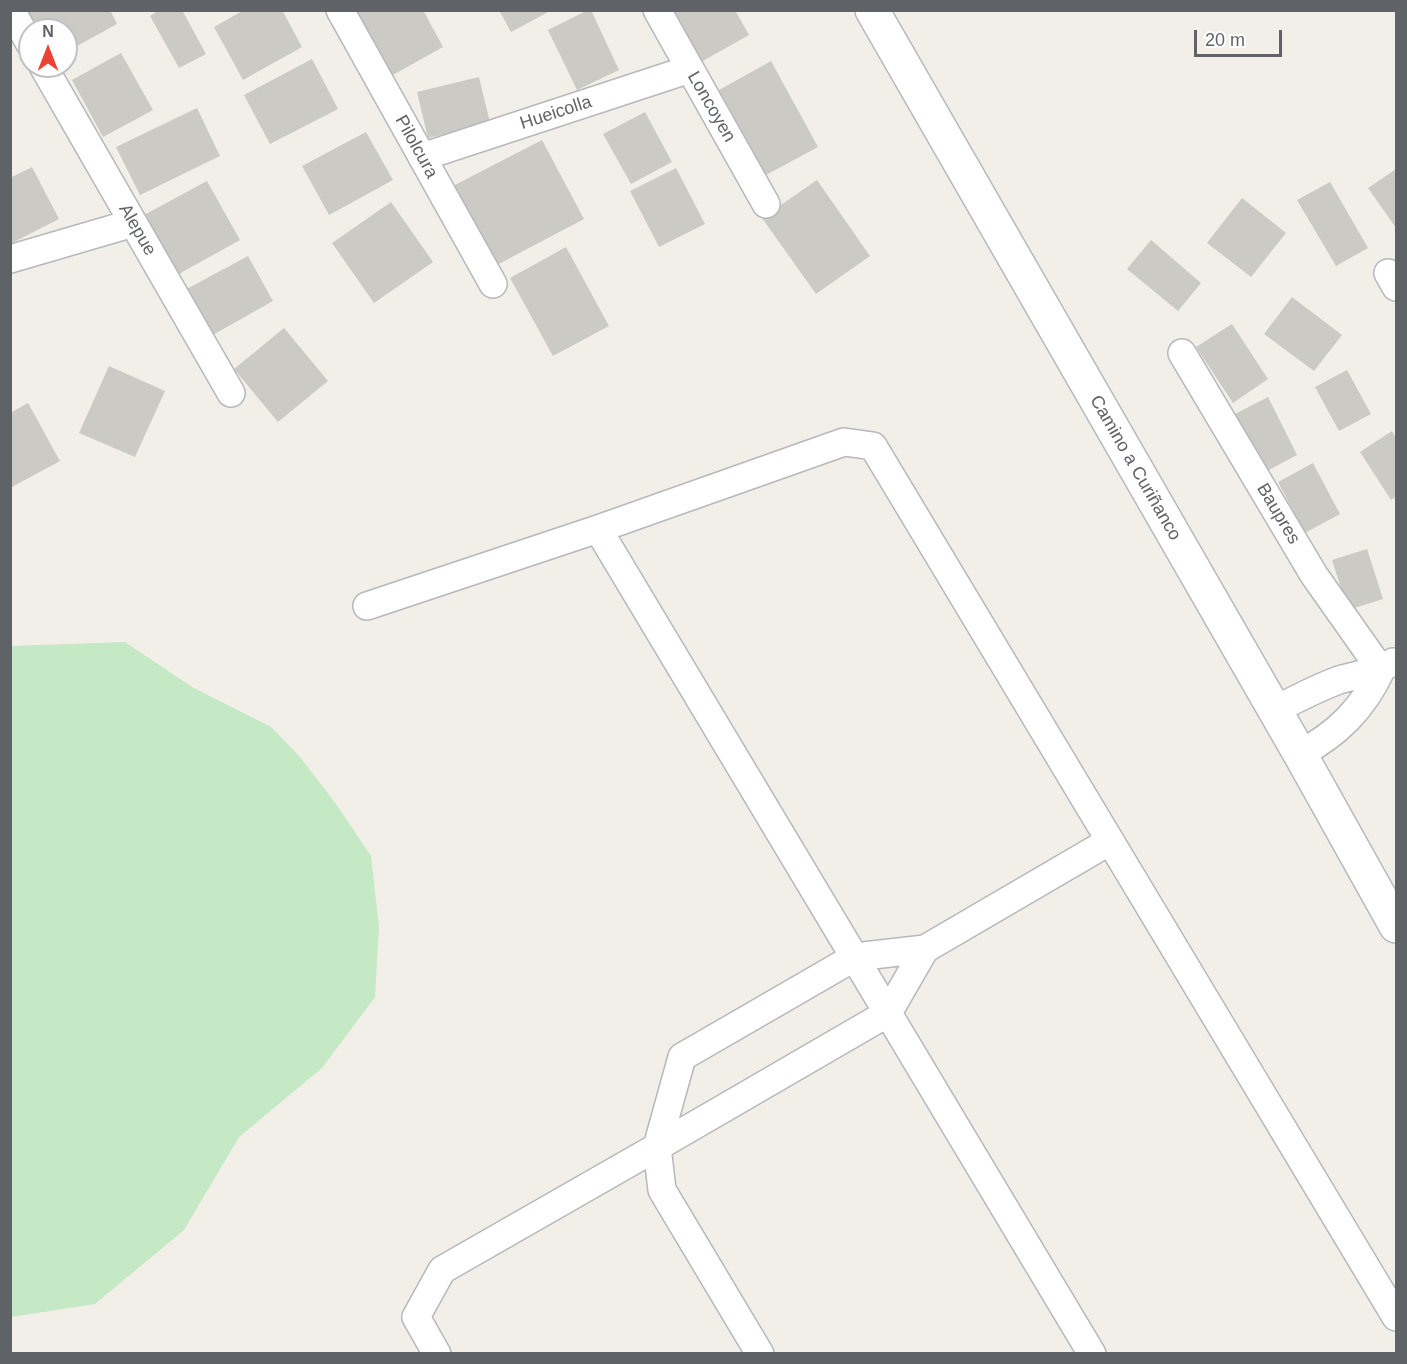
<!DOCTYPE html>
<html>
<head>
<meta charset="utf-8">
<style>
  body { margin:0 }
  #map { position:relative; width:1407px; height:1364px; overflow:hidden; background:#f1efe8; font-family:Helvetica,sans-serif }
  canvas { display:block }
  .frame { position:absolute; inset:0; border:12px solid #5f6368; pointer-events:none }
  .north { position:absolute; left:18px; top:18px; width:60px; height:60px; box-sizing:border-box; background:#fff; border:2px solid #bfc1c3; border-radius:50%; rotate:0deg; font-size:16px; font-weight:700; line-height:24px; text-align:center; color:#5f6368 }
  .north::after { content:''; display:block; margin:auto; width:21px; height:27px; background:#ea4335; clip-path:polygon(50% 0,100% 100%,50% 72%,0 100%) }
  .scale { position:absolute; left:1194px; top:30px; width:88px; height:27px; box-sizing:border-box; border:3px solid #5f6368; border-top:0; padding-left:8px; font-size:18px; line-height:21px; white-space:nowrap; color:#5f6368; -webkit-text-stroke:4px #fff; paint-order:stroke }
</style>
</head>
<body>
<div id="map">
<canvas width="1407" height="1364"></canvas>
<div class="frame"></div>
<div class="north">N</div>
<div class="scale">20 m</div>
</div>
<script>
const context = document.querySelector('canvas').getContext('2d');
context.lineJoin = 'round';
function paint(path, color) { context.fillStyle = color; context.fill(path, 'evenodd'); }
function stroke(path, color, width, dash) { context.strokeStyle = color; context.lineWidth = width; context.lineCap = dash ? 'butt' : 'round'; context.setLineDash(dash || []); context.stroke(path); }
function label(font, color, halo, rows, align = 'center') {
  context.font = font + ' Helvetica,sans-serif'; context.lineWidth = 4.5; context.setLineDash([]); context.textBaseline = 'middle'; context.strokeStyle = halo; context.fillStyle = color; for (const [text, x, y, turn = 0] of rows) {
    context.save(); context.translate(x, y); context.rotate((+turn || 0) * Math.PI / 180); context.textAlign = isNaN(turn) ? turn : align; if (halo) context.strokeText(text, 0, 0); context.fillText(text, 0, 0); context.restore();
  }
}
paint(new Path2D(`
  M 125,642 L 192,687 L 271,727 L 300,757 L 336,804 L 371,856 L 379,927 L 375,997 L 322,1068 L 239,1137 L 184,1230 L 95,1304 L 11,1317 L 11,646 Z`), '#c5e8c5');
paint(new Path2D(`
  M 21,10 L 110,10 L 117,24 L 66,52 L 66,30 L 32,30 Z
  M 159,10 L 182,10 L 206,54 L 179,68 L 150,16 Z
  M 244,10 L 282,10 L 302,47 L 243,80 L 214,27 Z
  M 361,10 L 423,10 L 443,47 L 391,76 L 356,13 Z
  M 499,10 L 552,10 L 511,32 Z
  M 588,10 L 591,10 L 619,70 L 577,90 L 548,30 Z
  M 672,10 L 735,10 L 749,35 L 701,62 Z
  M 121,53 L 153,110 L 103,137 L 72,80 Z
  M 312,59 L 338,109 L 270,144 L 244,95 Z
  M 771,61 L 818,147 L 766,175 L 719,90 Z
  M 479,77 L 490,123 L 428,138 L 417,92 Z
  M 197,108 L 220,156 L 140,195 L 116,147 Z
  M 645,112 L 672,162 L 631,184 L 603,134 Z
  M 366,132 L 393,180 L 329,215 L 302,166 Z
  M 542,140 L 584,219 L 493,267 L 451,187 Z
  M 32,167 L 59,219 L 10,244 L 10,178 Z
  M 676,168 L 705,224 L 659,247 L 630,191 Z
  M 1396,169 L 1396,228 L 1368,188 Z
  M 817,180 L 870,256 L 816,294 L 762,218 Z
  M 207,181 L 240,240 L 177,275 L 144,215 Z
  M 1330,182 L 1368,248 L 1336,266 L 1297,200 Z
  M 1242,198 L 1286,233 L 1251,277 L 1207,243 Z
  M 391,202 L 433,262 L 374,303 L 332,243 Z
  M 1151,240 L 1201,283 L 1178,311 L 1127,269 Z
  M 566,247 L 609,326 L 553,356 L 510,278 Z
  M 248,256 L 273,301 L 209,337 L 183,291 Z
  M 1292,297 L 1342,335 L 1314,371 L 1264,334 Z
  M 1232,324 L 1268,379 L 1233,403 L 1196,347 Z
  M 284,328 L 328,381 L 278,422 L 234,369 Z
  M 109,366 L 165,391 L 135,457 L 79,433 Z
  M 1347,370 L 1371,414 L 1339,431 L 1315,387 Z
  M 1268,397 L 1297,455 L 1265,472 L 1235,414 Z
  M 28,403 L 60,461 L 10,488 L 10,413 Z
  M 1392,431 L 1396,438 L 1396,497 L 1391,500 L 1360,452 Z
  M 1313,463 L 1340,514 L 1305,533 L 1278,482 Z
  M 1367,549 L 1383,599 L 1348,610 L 1332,560 Z`), '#cccac5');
const street = new Path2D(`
  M 11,10 L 30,44
  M 340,10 L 493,284
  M 657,10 L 766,204
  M 43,66 L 231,393
  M 422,157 L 690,69
  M 10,259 L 133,223
  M 1388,273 L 1396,287
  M 1182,353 L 1314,575 L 1381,670
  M 598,529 L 1092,1354
  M 367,606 L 598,529 L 844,442 L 873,446 L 1396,1317
  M 1275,710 C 1296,699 1317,688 1339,680 C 1358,674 1376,673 1393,662
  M 1300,754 C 1337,734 1363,709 1381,670
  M 925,949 L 888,1013 L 657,1147 L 682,1057 L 855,957 L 925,949 L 1110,841
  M 437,1354 L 416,1317 L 442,1270 L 657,1147 L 662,1190 L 760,1354`);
const secondary = new Path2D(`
  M 872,10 L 1300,754 L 1396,926`);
stroke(street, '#b5b8bc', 30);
stroke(secondary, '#b6babf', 36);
stroke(street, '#fff', 27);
stroke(secondary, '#fff', 33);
label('18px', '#5f6368', '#fff', [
  ["Loncoyen",711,107,60],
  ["Hueicolla",556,113,-18],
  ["Pilolcura",416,147,61],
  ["Alepue",137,230,60],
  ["Camino a Curiñanco",1135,468,60],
  ["Baupres",1278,514,59]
]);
</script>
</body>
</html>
